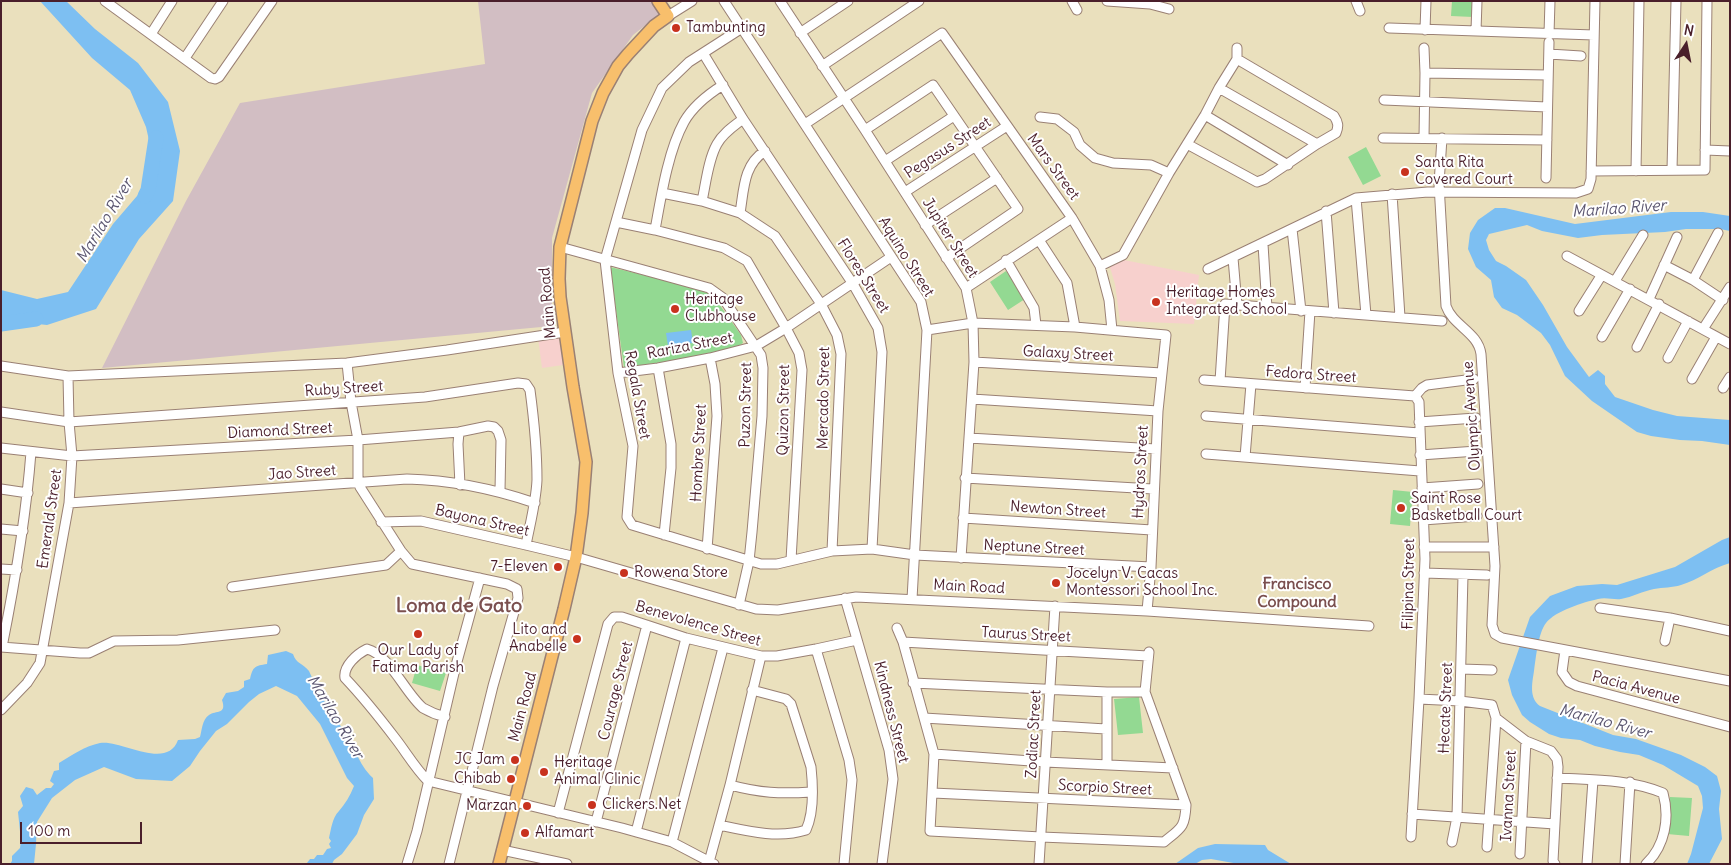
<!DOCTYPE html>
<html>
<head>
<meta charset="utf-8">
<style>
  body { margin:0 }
  #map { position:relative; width:1731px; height:865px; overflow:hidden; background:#eae0bd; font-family:Delius,sans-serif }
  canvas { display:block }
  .frame { position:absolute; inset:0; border:2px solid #4a1f2b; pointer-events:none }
  .north { position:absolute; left:1661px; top:20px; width:50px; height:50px; -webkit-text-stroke:4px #fff; paint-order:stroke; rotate:11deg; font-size:14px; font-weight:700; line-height:20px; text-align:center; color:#4a1f2b }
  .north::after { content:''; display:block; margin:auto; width:18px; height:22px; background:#4a1f2b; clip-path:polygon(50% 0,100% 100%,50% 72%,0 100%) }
  .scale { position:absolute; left:20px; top:822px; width:122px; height:22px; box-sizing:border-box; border:2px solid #4a1f2b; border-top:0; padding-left:6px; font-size:15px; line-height:18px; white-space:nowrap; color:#4a1f2b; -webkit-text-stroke:4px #fff; paint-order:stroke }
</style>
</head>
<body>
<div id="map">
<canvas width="1731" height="865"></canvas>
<div class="frame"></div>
<div class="north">N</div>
<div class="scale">100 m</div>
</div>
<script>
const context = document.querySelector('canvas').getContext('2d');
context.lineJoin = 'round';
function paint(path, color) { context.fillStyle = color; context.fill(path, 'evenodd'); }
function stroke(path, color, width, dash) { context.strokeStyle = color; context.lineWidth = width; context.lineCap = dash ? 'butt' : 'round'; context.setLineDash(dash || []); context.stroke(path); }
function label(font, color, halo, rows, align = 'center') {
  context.font = font + ' Delius,sans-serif'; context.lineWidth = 4; context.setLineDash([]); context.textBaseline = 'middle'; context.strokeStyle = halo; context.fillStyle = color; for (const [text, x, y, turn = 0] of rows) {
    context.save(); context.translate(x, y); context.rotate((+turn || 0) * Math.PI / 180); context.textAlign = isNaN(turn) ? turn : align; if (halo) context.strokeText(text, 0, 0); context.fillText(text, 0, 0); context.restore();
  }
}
paint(new Path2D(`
  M 1124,260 L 1199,275 L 1194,324 L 1120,321 L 1115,284 L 1109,264 Z
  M 559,336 L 563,365 L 542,368 L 538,338 Z`), '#f7d0cd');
paint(new Path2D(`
  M 478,1 L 653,1 L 661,13 L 633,35 L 592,93 L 552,238 L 552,326 L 102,368 L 186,201 L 240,103 L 485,64 Z`), '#d2bec3');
paint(new Path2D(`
  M 1452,1 L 1474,1 L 1473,17 L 1451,16 Z
  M 1366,147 L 1381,176 L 1363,185 L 1348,157 Z
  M 610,267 L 710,291 L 741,335 L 743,343 C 733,352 643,365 624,368 Z
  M 1006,271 L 1025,299 L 1008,310 L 990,282 Z
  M 1393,490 L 1413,492 L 1410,526 L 1390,524 Z
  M 417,665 L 446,673 L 440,691 L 412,683 Z
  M 1139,697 L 1143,733 L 1118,735 L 1114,699 Z
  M 1670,797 L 1692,798 L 1689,836 L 1667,834 Z`), '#93d992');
paint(new Path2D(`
  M 40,1 L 66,1 L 95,29 L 138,63 L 168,102 L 180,151 L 173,201 L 139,239 L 96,309 L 47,325 L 1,320 L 1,290 L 37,299 L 68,292 L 113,224 L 143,189 L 155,167 L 146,127 L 130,90 L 92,58 Z
  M 1495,208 L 1505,208 L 1575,224 L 1671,212 L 1703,212 L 1730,216 L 1730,231 L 1720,229 L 1686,229 L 1665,232 L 1602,235 L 1578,238 L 1542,231 L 1527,225 L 1489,234 L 1486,240 L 1489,250 L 1496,261 L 1506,266 L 1526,280 L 1543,305 L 1567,347 L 1589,377 L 1598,370 L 1605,376 L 1605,384 L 1615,397 L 1653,410 L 1677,416 L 1730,420 L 1730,445 L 1702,441 L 1680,440 L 1651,436 L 1637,432 L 1592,401 L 1565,376 L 1550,345 L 1541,333 L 1517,315 L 1502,308 L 1494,297 L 1491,280 L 1476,267 L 1468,249 L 1470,233 L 1478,220 Z
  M 691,330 L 693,343 L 668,346 L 666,333 Z
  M 1730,537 L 1730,563 C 1712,568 1698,580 1681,585 C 1672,588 1663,587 1654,589 C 1643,591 1632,597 1621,599 C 1614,600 1606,597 1598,599 C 1584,602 1555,611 1546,623 C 1538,633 1536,658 1534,671 C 1532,684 1529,698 1540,706 L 1613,735 L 1636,739 L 1681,755 L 1705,767 L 1717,776 L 1721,791 L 1719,809 L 1722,839 L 1709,864 L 1687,864 L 1691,854 L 1703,808 L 1702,796 L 1698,786 L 1663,765 L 1639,755 L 1620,752 L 1595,746 L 1580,740 L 1561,738 L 1549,734 L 1530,722 L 1522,715 L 1512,695 L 1508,680 L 1530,617 L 1550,596 L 1577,586 L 1602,584 L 1617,585 L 1675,567 L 1722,540 Z
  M 286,651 L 293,654 C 296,664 303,663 309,671 C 318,692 331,713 345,732 C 356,747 357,763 373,778 L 374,799 L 364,815 L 357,834 L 342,854 L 334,860 L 332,864 L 307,863 L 310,859 L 314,859 L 317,855 L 323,855 L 327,849 L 331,848 L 329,844 L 331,841 L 329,838 C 331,830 332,818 339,811 C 345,804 350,796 354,786 L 347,778 L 320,724 L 297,696 L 276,686 L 259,694 L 249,702 L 227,724 L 216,731 L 200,751 L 190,766 L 172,781 L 136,779 L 104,767 L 75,780 L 52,798 L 37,822 L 36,844 L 34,864 L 10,864 L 12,861 L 12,856 L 20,848 L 21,841 L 18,812 L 23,806 L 20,796 L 26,787 L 33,789 L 37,795 L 46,788 L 51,788 L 54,784 L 50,781 L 54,771 L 59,770 L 59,763 C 72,755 85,746 100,743 C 120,739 167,771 178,740 L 195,739 L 200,737 C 202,730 202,720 209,715 C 216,710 227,715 222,700 L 226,693 L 238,691 L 244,687 L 244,681 L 250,679 C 253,666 255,666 267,664 L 268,655 Z
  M 1215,844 L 1265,845 L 1268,850 L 1291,864 L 1239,864 L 1211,859 L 1202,860 L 1195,864 L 1175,864 L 1198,848 Z`), '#7dbff2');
stroke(new Path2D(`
  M 145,196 L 148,190 L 156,138
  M 1,324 L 36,319`), '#7dbff2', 15);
const minor = new Path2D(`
  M 105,1 L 211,78 L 215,79 L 219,77 L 272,1
  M 724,1 L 921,302 L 927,330 L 912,599
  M 780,1 L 865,130 L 966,288 L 973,323 L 974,362 L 961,558
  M 1072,1 L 1077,10
  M 1107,1 L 1150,4 L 1169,9
  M 1356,1 L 1360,11
  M 668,16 L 692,1
  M 742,28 L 689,62 L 662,88 L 642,130 L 605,260 L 618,373 L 633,446 L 627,517 L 632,525 L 761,564 L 777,564 L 832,551 L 872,549 L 915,555 L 1151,567
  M 1389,28 L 1594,35
  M 1425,30 L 1426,1
  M 1476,31 L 1477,1
  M 800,33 L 848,1
  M 151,34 L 172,1
  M 1549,34 L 1550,1
  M 1424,48 L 1425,73 L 1424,138
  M 703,53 L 743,119 L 853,284 L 878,328 L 882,352 L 872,549
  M 1549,54 L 1581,56
  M 185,58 L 223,1
  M 822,66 L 919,1
  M 1425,73 L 1548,75
  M 1219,88 L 1317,144
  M 1384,100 L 1547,107
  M 1205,115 L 1288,165
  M 1040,117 L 1057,119 L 1074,132 L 1080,145 L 1095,158 L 1113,163 L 1151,165 L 1169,173
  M 805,124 L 942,33 L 1072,218 L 1100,266 L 1109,300 L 1112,330
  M 865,130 L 933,85 L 1018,209 L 946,258
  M 1383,138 L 1547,140
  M 1442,138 L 1439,184 L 1446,306 C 1453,326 1478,332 1481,354 L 1495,566 L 1492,625 L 1495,634 L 1502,638 L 1730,681
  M 1187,144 L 1257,182 L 1265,179 L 1317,144 L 1336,133 C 1339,126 1338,122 1334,116 L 1237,59
  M 1705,150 L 1730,151
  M 885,161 L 954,116
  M 1672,170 L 1676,1
  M 1591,171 L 1705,170 L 1707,1
  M 1636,171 L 1639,1
  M 1546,178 L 1549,42
  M 905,192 L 1007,126
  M 662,193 L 702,201 L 740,213 L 775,236 L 821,304 L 837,335 L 841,354 L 832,551
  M 1392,194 L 1400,317
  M 1356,198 L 1366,315
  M 702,201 C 706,183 708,160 717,144 C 723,133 734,126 743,119
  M 1326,211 L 1334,313
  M 740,213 C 744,190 743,165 765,151
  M 616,222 L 655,230 L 724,248 L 747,261 L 786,328 L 799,353 L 802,370 L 791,560
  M 925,225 L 997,178
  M 1292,229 L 1301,311
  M 655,230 C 661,197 668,151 684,122 C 693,106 707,95 723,85
  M 1039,240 L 1067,283 L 1075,327
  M 1263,244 L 1267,308
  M 560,247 L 709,288 L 723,298 L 761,355 L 763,368 L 762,416 L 752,532 L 749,561 L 739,605
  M 1567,256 L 1730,344
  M 1233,258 L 1237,305
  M 1006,260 L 1034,308 L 1036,325
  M 1664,265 L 1693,280 L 1723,300
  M 1100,266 L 1123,255 L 1169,173 L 1205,115 L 1219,88 L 1237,59 L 1237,48
  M 1208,269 L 1356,198 L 1428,192 L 1576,193 L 1588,189 L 1591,179 L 1595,1
  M 1693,280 L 1718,233
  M 1615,281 L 1643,235
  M 966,288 L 1072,218
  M 1649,299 L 1677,237
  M 1579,311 L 1601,276
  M 1703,329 L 1730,287
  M 927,330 L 973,323 L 1075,327 L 1166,335 L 1158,411 L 1151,567 L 1147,611
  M 1602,337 L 1630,289
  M 1637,347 L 1659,304
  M 1668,358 L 1688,321
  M 974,362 L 1162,373
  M 347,363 L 351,402 L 358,440 L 358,482 L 360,487 L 401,551 L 412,564 L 507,584 L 517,589 L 518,598 L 493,686 L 449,864
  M 1,366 L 68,376 L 347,363 L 447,350 L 565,332
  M 658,368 L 671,444 L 671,468 L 664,535
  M 618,373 L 658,368 L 710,358 L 756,346 L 786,328 L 891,257
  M 1692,379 L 1716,337
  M 1204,380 L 1415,396
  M 1220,381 L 1225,304 L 1442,321
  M 1305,388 L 1310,311
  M 1723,388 L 1730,377
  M 1415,396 L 1422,388 L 1427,385 L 1474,379
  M 972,399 L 1158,411
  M 1,412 L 69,422 L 425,397 L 518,383 L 526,384 L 530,390 C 534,420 537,449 537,480 C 536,502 530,524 526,545
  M 1206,416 L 1419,433
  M 1419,422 L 1476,418
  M 459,432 L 458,444 L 460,485
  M 969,438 L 1156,449
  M 1,448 L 72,456 L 358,440 L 459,432 L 488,426 L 494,427 L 498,431 L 501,440 L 500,491
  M 1206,454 L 1420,471
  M 1420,455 L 1477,451
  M 1245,457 L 1251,384
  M 965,478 L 1153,489
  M 1422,488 L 1478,484
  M 1,489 L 28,493
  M 69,503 L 407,479 C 450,480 494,489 535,503
  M 963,518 L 1152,530
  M 1423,520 L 1477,516
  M 381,522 L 421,521 L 526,545 L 576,557 L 756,609 L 778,610 L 856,597 L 1147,611 L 1369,626
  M 1,529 L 23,531
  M 1424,547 L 1494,547
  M 707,549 L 717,416 L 715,384 L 710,358
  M 1,569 L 17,570
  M 1424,573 L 1487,575
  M 232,587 L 386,565 L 401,551
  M 845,598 L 889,750 L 893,779 L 882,864
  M 1600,608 L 1670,618 L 1730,631
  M 897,628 L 903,642 L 934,754 L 930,831 L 1041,837 L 1164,842 C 1181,828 1185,828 1186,805 L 1145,692 L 1149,652
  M 1665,641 L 1670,618
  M 903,642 L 1148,656
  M 1,647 L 80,653 L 89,653 L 114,641 L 178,640 L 275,630
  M 2,647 C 15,582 26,518 31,452
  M 816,649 L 849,760 L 852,780 L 844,864
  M 1565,650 L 1562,672 L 1569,682 L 1577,686 L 1730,727
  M 1461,669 L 1492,670
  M 913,683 L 1107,692 L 1145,692
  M 1419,699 L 1460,701 L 1492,705 L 1496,718 L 1526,741 L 1551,751 L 1557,759 L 1558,767 L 1553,861 L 1555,864
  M 1,710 L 27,683 L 40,663 L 69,503 L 72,456 L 69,422 L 68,376
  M 445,717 C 437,715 430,712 423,708 C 405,693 390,655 367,649 C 357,654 343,666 345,678 C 363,697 379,717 395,738 C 406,752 415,768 428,781 L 622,828 L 672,842 L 714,864
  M 924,718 L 1106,729
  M 934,754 L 1045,762 L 1173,768
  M 1107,765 L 1107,692
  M 1557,778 C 1593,780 1629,779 1663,793 C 1670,818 1665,846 1646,864
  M 730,785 C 760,793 780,794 811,792
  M 933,793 L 1186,805
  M 558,813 L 608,624 L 614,617 L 622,617 L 686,638 L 761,656 L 777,656 L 816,649 L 857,640
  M 1412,814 L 1555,824
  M 596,822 L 647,625
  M 719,825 C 747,831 778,839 806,830 C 814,813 813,786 811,767 L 791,704 L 786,699 L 752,690
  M 636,832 L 686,638
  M 1411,837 L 1419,699 L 1425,559 L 1419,402 L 1415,396
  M 672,842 L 723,648
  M 1452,842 L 1457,817 L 1463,575
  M 1487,847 L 1496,718
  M 502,850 L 567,864
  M 1520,854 L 1526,741
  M 709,862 L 730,785 L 761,656
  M 407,864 L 417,831 L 455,669 L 480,578
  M 1039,864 L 1055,606
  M 1587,864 L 1593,780
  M 1625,864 L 1630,782`);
const major = new Path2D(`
  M 499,864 L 564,609 L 576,557 L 582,513 L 586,462 L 573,387 L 560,297 L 559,279 L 560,247 L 592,121 L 603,93 L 618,66 L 628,54 L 654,26 L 668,16 L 658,1`);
stroke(minor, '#9a8074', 11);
stroke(major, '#9a8074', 14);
stroke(minor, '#fff', 9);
stroke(major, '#f8bf6c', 11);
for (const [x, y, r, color] of [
  [676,28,5,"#c8321e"],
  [1405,172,5,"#c8321e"],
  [1156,302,5,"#c8321e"],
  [675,309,5,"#c8321e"],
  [1401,508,5,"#c8321e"],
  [558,567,5,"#c8321e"],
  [624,573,5,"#c8321e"],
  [1056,583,5,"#c8321e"],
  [418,634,5,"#c8321e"],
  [577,639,5,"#c8321e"],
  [515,760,5,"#c8321e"],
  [544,772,5,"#c8321e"],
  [511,779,5,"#c8321e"],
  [592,805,5,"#c8321e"],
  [527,806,5,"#c8321e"],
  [525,833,5,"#c8321e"]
]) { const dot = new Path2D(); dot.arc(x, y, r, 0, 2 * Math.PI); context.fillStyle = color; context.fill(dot); stroke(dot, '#fff', 2); }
label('15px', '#4a1f2b', '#fff', [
  ["Tambunting",686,28],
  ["Santa Rita",1415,163],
  ["Covered Court",1415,180],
  ["Heritage Homes",1166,293],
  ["Integrated School",1166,310],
  ["Heritage",685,300],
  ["Clubhouse",685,317],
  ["Saint Rose",1411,499],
  ["Basketball Court",1411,516],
  ["7-Eleven",548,567,"right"],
  ["Rowena Store",634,573],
  ["Jocelyn V. Cacas",1066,574],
  ["Montessori School Inc.",1066,591],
  ["Lito and",567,630,"right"],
  ["Anabelle",567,647,"right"],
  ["Our Lady of",418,651,"center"],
  ["Fatima Parish",418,668,"center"],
  ["JC Jam",505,760,"right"],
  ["Heritage",554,763],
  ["Animal Clinic",554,780],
  ["Chibab",501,779,"right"],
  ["Clickers.Net",602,805],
  ["Marzan",517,806,"right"],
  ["Alfamart",535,833]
], 'left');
label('15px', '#4a1f2b', '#fff', [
  ["Pegasus Street",948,148,-33],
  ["Mars Street",1053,167,54],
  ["Jupiter Street",950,238,58],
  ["Aquino Street",906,257,58],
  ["Flores Street",863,276,58],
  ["Main Road",548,303,-95],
  ["Rariza Street",690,346,-11],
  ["Galaxy Street",1068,354,3],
  ["Fedora Street",1311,375,4],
  ["Ruby Street",344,389,-4],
  ["Regala Street",637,395,80],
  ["Mercado Street",824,398,-89],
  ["Puzon Street",746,405,-89],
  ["Quizon Street",784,410,-89],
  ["Olympic Avenue",1472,416,-94],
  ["Diamond Street",280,431,-3],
  ["Hombre Street",699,453,-87],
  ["Hydros Street",1141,472,-87],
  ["Jao Street",302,473,-4],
  ["Newton Street",1058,510,4],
  ["Emerald Street",50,519,-82],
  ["Bayona Street",482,521,13],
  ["Neptune Street",1034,548,3],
  ["Filipina Street",1409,584,-89],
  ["Main Road",969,587,3],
  ["Benevolence Street",698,624,16],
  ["Taurus Street",1026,635,3],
  ["Pacia Avenue",1636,688,15],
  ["Courage Street",616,691,-76],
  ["Main Road",523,707,-75],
  ["Hecate Street",1446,708,-88],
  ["Kindness Street",891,712,76],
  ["Zodiac Street",1034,734,-87],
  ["Scorpio Street",1105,788,3],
  ["Ivanna Street",1509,796,-87]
]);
label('italic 16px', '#5c5771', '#fff', [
  ["Marilao River",1619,209,-4],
  ["Marilao River",105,221,-59],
  ["Marilao River",335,717,59],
  ["Marilao River",1605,722,15]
]);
label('bold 16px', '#7b504f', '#fff', [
  ["Francisco",1297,584],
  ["Compound",1297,602]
]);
label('bold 20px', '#7b504f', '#fff', [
  ["Loma de Gato",459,606]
]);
</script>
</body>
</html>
